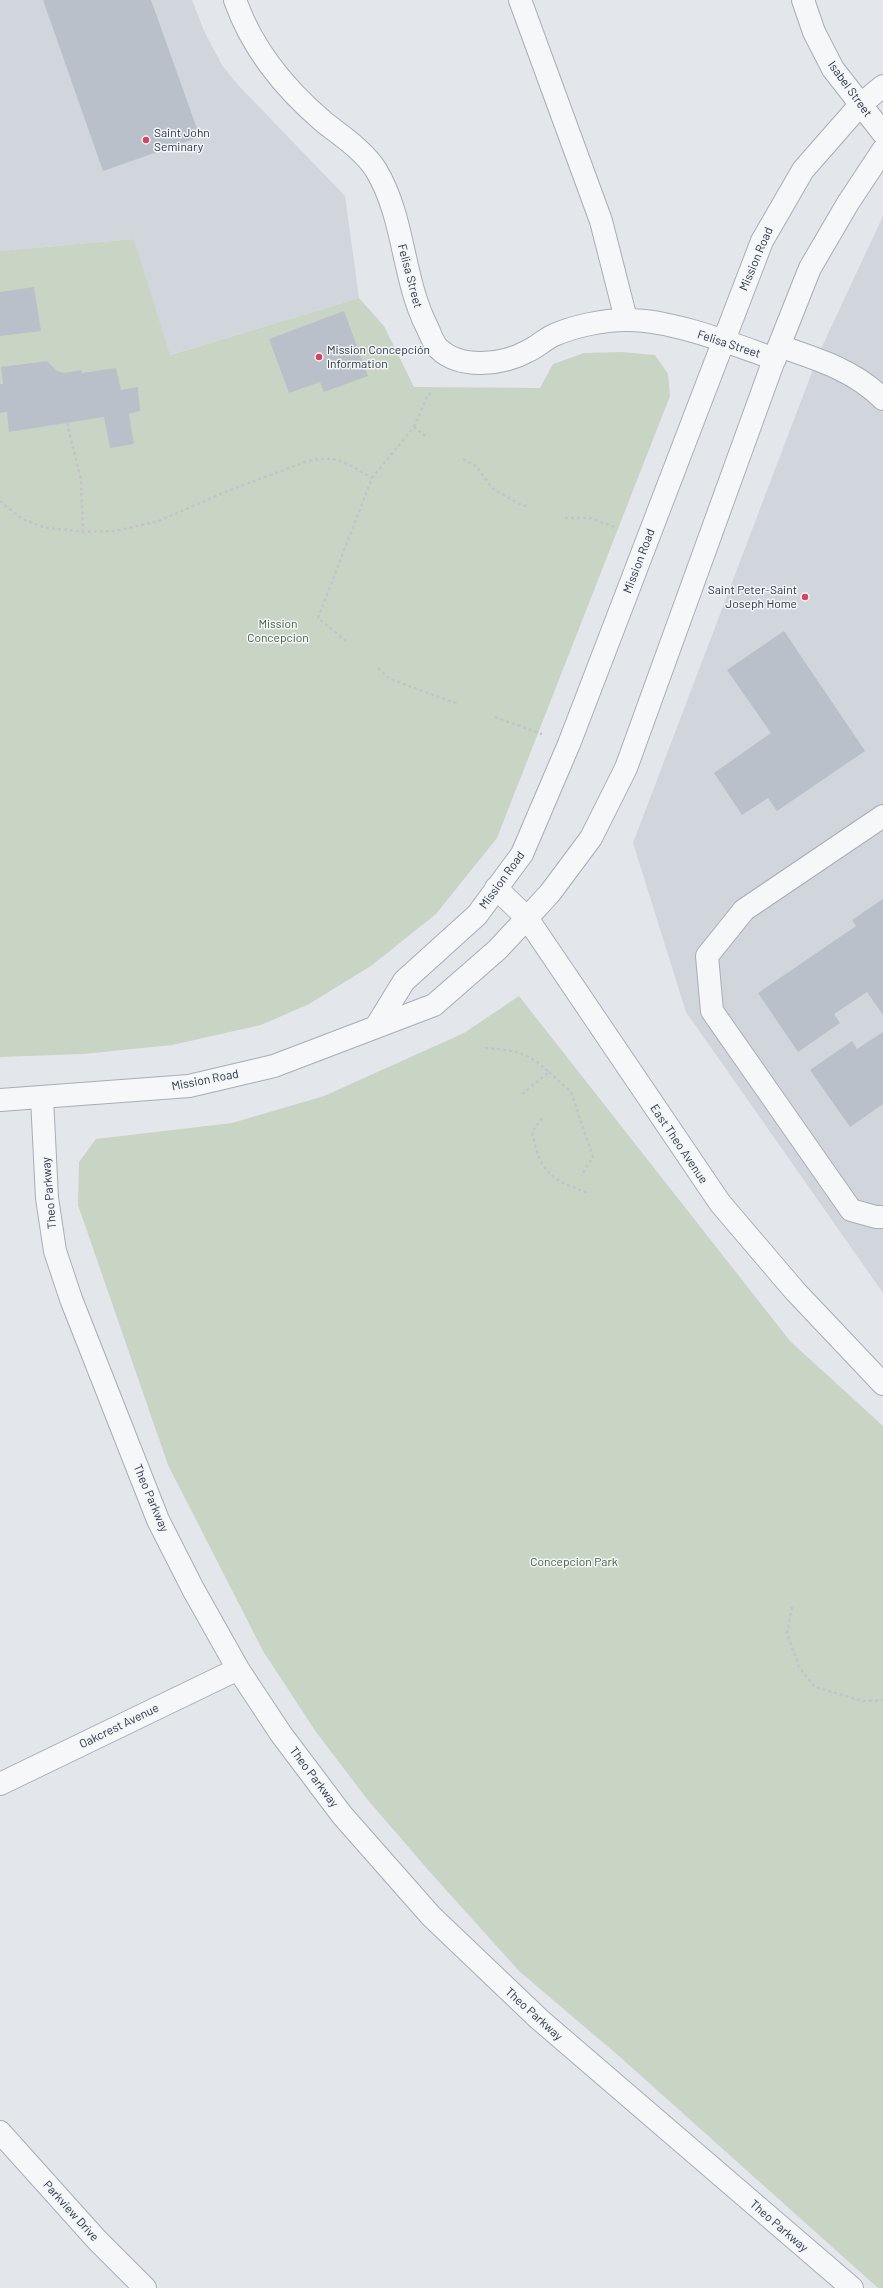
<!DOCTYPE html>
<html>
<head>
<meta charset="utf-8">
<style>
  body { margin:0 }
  canvas { display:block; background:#e3e6eb }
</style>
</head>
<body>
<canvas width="883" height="2288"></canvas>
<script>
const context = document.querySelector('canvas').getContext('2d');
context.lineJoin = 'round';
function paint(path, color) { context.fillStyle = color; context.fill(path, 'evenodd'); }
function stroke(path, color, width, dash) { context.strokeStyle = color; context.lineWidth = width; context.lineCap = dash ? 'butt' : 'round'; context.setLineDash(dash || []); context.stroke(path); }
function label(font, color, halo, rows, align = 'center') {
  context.font = font + ' Barlow,sans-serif'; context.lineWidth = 3; context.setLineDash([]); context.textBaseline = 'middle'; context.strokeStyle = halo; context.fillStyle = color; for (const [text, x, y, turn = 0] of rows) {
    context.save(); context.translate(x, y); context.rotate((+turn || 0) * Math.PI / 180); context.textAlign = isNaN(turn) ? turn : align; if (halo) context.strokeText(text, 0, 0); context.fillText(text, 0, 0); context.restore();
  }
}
paint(new Path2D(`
  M 0,0 L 192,0 L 204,31 L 222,65 L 238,85 L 345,196 L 359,298 L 169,355 L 134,239 L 0,251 Z
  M 883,216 L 883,1293 L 686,1012 L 633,843 L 820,351 Z`), '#d1d6dd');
paint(new Path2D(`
  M 134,239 L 170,355 L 359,298 L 384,326 L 414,387 L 540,388 L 553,364 L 584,353 L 622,352 L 655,355 L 668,374 L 670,396 L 497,838 L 436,914 L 371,966 L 309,1004 L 261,1025 L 172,1045 L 83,1054 L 0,1057 L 0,251 Z
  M 519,996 L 790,1341 L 883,1426 L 883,2288 L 878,2288 L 620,2057 L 519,1971 L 429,1871 L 367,1799 L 316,1732 L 263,1651 L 168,1465 L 78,1205 L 79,1162 L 96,1139 L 232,1123 L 324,1096 L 464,1033 Z`), '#c9d5c4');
paint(new Path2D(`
  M 43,0 L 151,0 L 200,137 L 103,171 Z
  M 34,287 L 41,331 L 0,336 L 0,292 Z
  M 344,311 L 368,376 L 324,392 L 320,382 L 289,393 L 269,339 Z
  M 47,361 L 57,371 L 64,373 L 82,370 L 82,373 L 116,368 L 121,390 L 138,387 L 140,411 L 129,414 L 134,444 L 110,448 L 104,417 L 9,432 L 7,412 L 0,413 L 0,384 L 3,384 L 1,367 Z
  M 784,631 L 865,751 L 777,811 L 768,798 L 742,815 L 714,773 L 771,733 L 727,670 Z
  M 883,899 L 883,1015 L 867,992 L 834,1014 L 840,1023 L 798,1052 L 758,993 L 856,926 L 852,920 Z
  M 883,1032 L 883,1104 L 850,1127 L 810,1070 L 852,1041 L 857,1049 Z`), '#bac0c9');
const minor = new Path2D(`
  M 235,0 C 252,49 286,90 325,123 C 343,137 364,151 376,170 C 405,218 402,278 427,327 C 430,333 433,343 438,348 C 460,370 503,365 528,351 C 537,347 545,339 554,335 C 575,326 603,320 626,320 C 670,319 733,344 775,359
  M 520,0 L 601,221 L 626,319
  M 803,0 L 814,32 L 833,69 L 883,133
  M 779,346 C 817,359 854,370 883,399
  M 883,816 L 744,910 L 707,956 L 712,1011 L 851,1210 L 876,1217 L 883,1217
  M 496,888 L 527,918 L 720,1203 L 795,1291 L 883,1384
  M 377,1025 L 404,981 L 477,915 L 522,854 L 569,744 L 762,241 L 803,170 L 860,105 L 883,86
  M 42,1098 L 47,1198 L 55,1251 L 71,1299 L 158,1520 L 193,1589 L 238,1669 L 281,1734 L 342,1815 L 431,1916 L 539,2019 L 852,2288
  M 0,1100 L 189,1086 L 274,1066 L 434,1005 L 497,950 L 527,918 L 550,893 L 591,838 L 626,768 L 779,346 L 810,268 L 848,203 L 883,150
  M 0,1784 L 238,1669
  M 0,2132 L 97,2240 L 145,2288`);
stroke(minor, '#a8adb6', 24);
stroke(new Path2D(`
  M 67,423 L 81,480 L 83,532
  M 414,427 L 428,394 L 433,394
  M 463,459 L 477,467 L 492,488 L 519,504 L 528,507
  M 0,501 L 22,519 L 43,527 L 83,532 L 115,531 L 159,521 L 230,490 L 308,461 C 337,454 348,464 372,478
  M 565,518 L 590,518 L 615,527
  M 346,641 L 318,618 L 372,478 L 414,427 L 428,438
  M 378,668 L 390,679 L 458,704
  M 495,717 L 542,734
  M 485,1048 C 514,1050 527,1052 549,1072 L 521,1095
  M 549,1072 L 571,1092 L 593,1157 L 581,1176
  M 542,1118 L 532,1132 C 541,1174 550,1179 588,1193
  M 792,1607 L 787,1633 L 799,1667 L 815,1687 L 863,1701 L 883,1700`), '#c1c4ca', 2.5, [3, 3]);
stroke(minor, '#f6f7f9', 22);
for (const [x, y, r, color] of [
  [146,140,4,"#d2465f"],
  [319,357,4,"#d2465f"],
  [805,597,4,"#d2465f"]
]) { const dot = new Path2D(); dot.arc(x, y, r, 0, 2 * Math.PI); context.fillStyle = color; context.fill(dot); stroke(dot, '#f3f5f8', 1.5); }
label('12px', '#2a3444', '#f3f5f8', [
  ["Isabel Street",850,89,54],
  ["Mission Road",756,259,-67],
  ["Felisa Street",410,276,75],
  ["Felisa Street",729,344,18],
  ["Mission Road",639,561,-69],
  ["Mission Road",502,880,-54],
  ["Mission Road",205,1080,-11],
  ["East Theo Avenue",679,1144,56],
  ["Theo Parkway",49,1193,-95],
  ["Theo Parkway",151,1498,67],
  ["Oakcrest Avenue",119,1726,-26],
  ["Theo Parkway",314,1777,53],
  ["Theo Parkway",534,2014,42],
  ["Parkview Drive",71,2211,48],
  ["Theo Parkway",779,2226,41]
]);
label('12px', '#2a3444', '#f3f5f8', [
  ["Saint John",154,133],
  ["Seminary",154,147],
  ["Mission Concepción",327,350],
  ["Information",327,364],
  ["Saint Peter-Saint",797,590,"right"],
  ["Joseph Home",797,604,"right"]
], 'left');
label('12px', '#406037', '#f3f5f8', [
  ["Mission",278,624],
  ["Concepcion",278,638],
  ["Concepcion Park",574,1562]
]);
</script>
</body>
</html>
